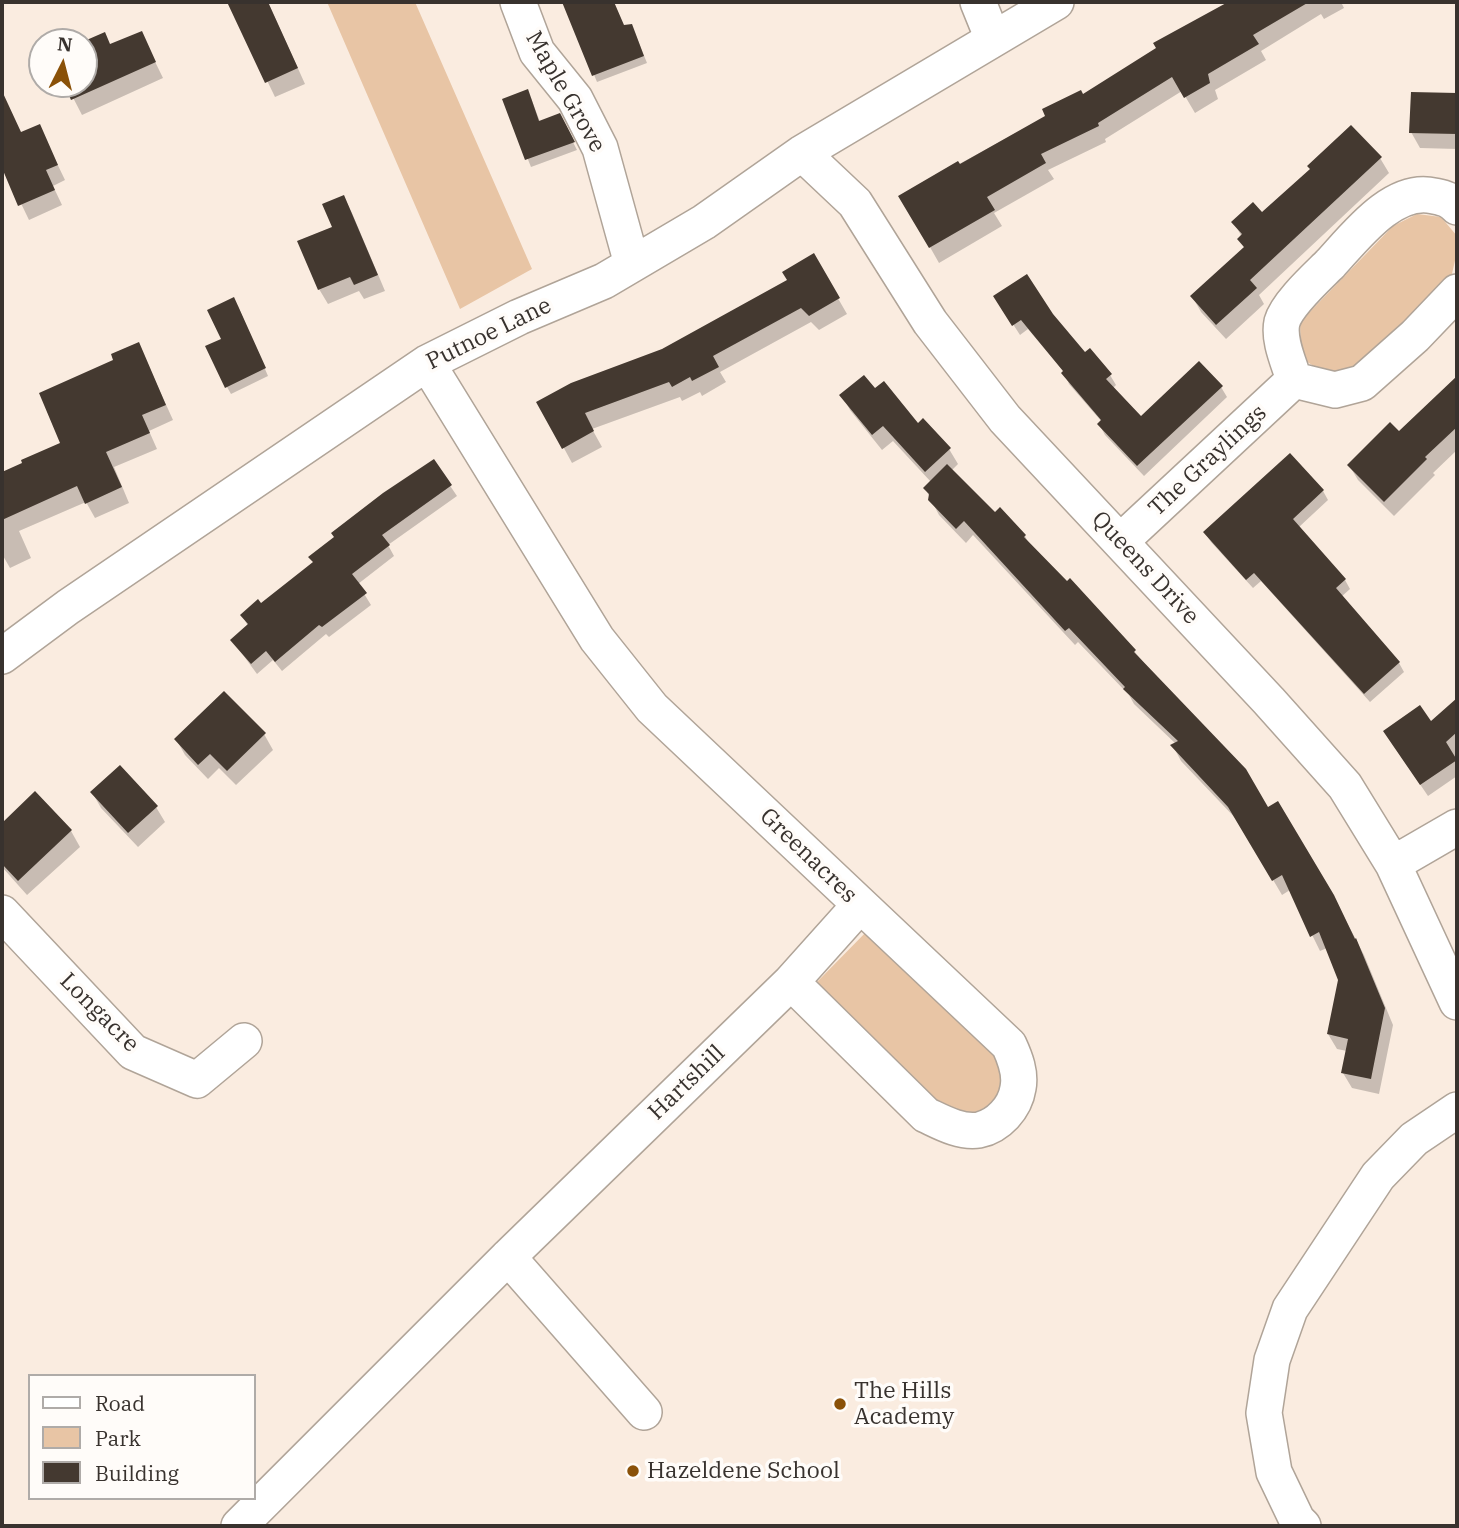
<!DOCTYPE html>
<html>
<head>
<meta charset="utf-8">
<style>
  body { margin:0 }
  #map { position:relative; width:1459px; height:1528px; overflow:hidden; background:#faece0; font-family:"IBM Plex Serif",serif }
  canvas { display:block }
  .frame { position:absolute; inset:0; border:4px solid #38322e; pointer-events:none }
  .legend { position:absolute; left:28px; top:1374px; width:228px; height:126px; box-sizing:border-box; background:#fffcf9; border:2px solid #afaba8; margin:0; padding:9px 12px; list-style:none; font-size:21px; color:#38322e }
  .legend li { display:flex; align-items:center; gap:14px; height:35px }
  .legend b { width:35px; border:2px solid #afaba8 }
  .north { position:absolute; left:28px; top:28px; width:70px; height:70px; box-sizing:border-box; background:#fffcf9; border:2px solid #afaba8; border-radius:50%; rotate:6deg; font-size:19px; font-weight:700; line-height:28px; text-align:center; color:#38322e }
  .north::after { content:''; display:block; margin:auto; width:24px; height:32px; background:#8a5108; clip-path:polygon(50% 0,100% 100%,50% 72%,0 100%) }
</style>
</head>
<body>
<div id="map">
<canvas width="1459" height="1528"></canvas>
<div class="frame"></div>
<ul class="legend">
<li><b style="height:9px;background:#fff"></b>Road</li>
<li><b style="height:19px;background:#e8c5a5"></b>Park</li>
<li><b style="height:19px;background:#443930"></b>Building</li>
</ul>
<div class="north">N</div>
</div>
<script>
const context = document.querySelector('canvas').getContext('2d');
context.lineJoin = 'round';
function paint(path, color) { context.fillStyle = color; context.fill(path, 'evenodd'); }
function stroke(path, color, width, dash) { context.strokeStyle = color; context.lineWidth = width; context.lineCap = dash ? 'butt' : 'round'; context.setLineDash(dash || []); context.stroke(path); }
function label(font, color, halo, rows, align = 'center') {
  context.font = font + ' "IBM Plex Serif",serif'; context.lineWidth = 7; context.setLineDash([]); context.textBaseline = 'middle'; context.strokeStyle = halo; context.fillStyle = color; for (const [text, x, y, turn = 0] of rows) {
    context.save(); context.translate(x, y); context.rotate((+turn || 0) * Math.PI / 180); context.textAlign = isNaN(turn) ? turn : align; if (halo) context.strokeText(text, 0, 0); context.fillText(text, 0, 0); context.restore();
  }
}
paint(new Path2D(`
  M 327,2 L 415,2 L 532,269 L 460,309 Z
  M 1417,214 L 1441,217 L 1457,236 L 1457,252 L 1451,278 L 1360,368 L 1328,375 L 1301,358 L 1300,322 L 1393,226 Z
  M 869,929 L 997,1049 L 1006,1089 L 992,1110 L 971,1116 L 947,1110 L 817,982 Z`), '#e8c5a5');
paint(new Path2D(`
  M 229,2 L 268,2 L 305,84 L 275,97 Z
  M 564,2 L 614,2 L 624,27 L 635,33 L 647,63 L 597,82 Z
  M 1231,2 L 1341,2 L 1344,8 L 1324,19 L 1321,14 L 1261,51 L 1266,60 L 1215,90 L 1218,99 L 1195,113 L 1182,91 L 1105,139 L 1106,142 L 1048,170 L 1054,179 L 994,213 L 1002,226 L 939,263 L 901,196 L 1083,96 L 1158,49 L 1155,44 Z
  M 141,33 L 163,78 L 82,115 L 66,84 L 84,84 L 84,43 L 111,46 Z
  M 1412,93 L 1457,95 L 1457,149 L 1420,148 L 1411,132 Z
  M 531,98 L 540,122 L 559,115 L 577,150 L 531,167 L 504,100 Z
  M 39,126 L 65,180 L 53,186 L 62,205 L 29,220 L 2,164 L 2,134 L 17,127 L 21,134 Z
  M 1380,158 L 1389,173 L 1259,295 L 1264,304 L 1226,339 L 1201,312 L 1192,296 L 1245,249 L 1239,239 L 1242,237 L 1234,223 L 1262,214 Z
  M 344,197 L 352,213 L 385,291 L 364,299 L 359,291 L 328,304 L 319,289 Z
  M 813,255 L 847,314 L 819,330 L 811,322 L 720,372 L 726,382 L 702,396 L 700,392 L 682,401 L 680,397 L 592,429 L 602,447 L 572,463 L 539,402 L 663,351 L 789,281 Z
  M 238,306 L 268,376 L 231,394 L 227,387 L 223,339 Z
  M 1002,307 L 1052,315 L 1085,354 L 1110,375 L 1116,385 L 1112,389 L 1141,418 L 1221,387 L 1227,397 L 1144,476 L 1105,435 L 1099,424 L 1102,422 L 1069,384 L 1064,372 L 1028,329 L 1020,335 Z
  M 139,345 L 173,420 L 149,431 L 157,449 L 114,467 L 129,503 L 95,518 L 86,502 L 19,531 L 31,558 L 10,568 L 2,554 L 2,474 L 63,444 L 116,361 Z
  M 1457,379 L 1457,450 L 1433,473 L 1435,475 L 1394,516 L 1358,480 L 1349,465 L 1399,433 Z
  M 875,391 L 949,449 L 958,464 L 951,471 L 995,515 L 1000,510 L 1025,536 L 1030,546 L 1134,651 L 1267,810 L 1278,803 L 1342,913 L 1364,955 L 1393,1025 L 1379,1094 L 1352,1088 L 1343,1073 L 1347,1051 L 1337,1049 L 1328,1034 L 1340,979 L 1327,948 L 1320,951 L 1290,890 L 1282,895 L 1239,822 L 1181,761 L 1173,746 L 1176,744 L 1134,704 L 1129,695 L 1078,642 L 1075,645 L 973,535 L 966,543 L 939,515 L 925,488 L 931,482 L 893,441 L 882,450 L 850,410 L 842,395 Z
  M 434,462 L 457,496 L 388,545 L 394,556 L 358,584 L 371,605 L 329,637 L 326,634 L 282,671 L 273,660 L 257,674 L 232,640 L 248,626 L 242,615 L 261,605 L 314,564 Z
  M 1323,491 L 1328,500 L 1299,527 L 1345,580 L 1350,589 L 1341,597 L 1399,663 L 1404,672 L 1370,702 L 1261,581 L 1253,588 L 1211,542 L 1205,533 Z
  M 1457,700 L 1457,776 L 1428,796 L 1392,743 L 1431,723 Z
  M 264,734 L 273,750 L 236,785 L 219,768 L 208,779 L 185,755 L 176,739 Z
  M 92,792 L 156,807 L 165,822 L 138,847 L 101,808 Z
  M 35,793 L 71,831 L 80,847 L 27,895 L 2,867 L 2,826 Z`), '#0003');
paint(new Path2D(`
  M 227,2 L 268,2 L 298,68 L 265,83 Z
  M 562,2 L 614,2 L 624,25 L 632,24 L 644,56 L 592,76 Z
  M 1228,2 L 1309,2 L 1253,35 L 1259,44 L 1208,74 L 1210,83 L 1184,98 L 1172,77 L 1098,123 L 1099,126 L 1041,154 L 1046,163 L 987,197 L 995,210 L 929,248 L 898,196 L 958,161 L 960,164 L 1045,116 L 1042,109 L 1081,90 L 1083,94 L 1156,48 L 1153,43 Z
  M 142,31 L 156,62 L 71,100 L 64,84 L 84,84 L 84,42 L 82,42 L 105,32 L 110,44 Z
  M 528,89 L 539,121 L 560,113 L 575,142 L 525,160 L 502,99 Z
  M 2,91 L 21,132 L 40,124 L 58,165 L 46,170 L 55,190 L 18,206 L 2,168 Z
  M 1411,92 L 1457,93 L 1457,134 L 1409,133 Z
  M 1351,125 L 1382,157 L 1250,280 L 1257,288 L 1216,325 L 1190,296 L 1244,247 L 1237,239 L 1242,234 L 1231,222 L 1253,202 L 1262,212 L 1310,169 L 1307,166 Z
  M 344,195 L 378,275 L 354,285 L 350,277 L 318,290 L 297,241 L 332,227 L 322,204 Z
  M 814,253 L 840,298 L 809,316 L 801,308 L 713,356 L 719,367 L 692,381 L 690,377 L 672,387 L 669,382 L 585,413 L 594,431 L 562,449 L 536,402 L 571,383 L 662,349 L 787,280 L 782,272 Z
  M 1027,274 L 1053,314 L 1085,352 L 1090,348 L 1112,374 L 1106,379 L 1141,416 L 1199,361 L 1223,386 L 1137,466 L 1097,424 L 1101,420 L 1061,373 L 1063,371 L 1021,320 L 1012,326 L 993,296 Z
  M 234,297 L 266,368 L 225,388 L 205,346 L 221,339 L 207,310 Z
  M 139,342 L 166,405 L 142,415 L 150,433 L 106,452 L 122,487 L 85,504 L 77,486 L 2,520 L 2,472 L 22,463 L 21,460 L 60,443 L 39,393 L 113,360 L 111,354 Z
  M 864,375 L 875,388 L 884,381 L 918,423 L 923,418 L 951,448 L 925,472 L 883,426 L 872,435 L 839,395 Z
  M 1457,376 L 1457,427 L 1425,457 L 1427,459 L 1384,502 L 1347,465 L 1390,422 L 1399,431 Z
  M 1290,453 L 1324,490 L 1293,519 L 1346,579 L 1336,588 L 1400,662 L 1364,694 L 1254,573 L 1246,580 L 1203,532 Z
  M 434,459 L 452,485 L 382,535 L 390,545 L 352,574 L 367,593 L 322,627 L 319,625 L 275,662 L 266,651 L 251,664 L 230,640 L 248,624 L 240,615 L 258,599 L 261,603 L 313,562 L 308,557 L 334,537 L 331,533 L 383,493 Z
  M 947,464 L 995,512 L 1000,507 L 1026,535 L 1024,537 L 1067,581 L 1070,578 L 1136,650 L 1134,652 L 1246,769 L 1268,807 L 1278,801 L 1334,895 L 1355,939 L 1356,938 L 1385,1008 L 1371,1079 L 1341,1073 L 1348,1039 L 1327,1034 L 1338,980 L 1319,932 L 1310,937 L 1282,875 L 1272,881 L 1228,807 L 1170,745 L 1178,741 L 1123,689 L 1125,687 L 1069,628 L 1065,631 L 964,521 L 956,529 L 928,500 L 929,494 L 923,488 Z
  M 224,691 L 266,733 L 227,771 L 210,754 L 198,765 L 174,739 Z
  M 1457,698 L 1457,732 L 1446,742 L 1457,760 L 1420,785 L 1383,731 L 1420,705 L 1431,721 Z
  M 120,765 L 158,806 L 128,833 L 90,792 Z
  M 35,791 L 72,830 L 18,881 L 2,864 L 2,823 Z`), '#443930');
const minor = new Path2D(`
  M 518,2 L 537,52 L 575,99 L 600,148 L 632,264
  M 978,2 L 993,39
  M 802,153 L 855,203 L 930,322 L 1005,419 L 1269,701 L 1345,786 L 1393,864 L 1457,1002
  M 427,363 L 597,639 L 652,708 L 1009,1045 C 1015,1058 1021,1073 1018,1088 C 1015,1108 998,1126 979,1130 C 960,1133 941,1122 926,1115 L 791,982
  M 1294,380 C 1289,363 1278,340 1282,322 C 1287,304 1317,277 1330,264 C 1355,237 1393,186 1434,196 C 1443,198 1450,199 1457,207
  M 1294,380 L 1335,390 L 1362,383 L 1415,336 L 1457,292
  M 1121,541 L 1294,380
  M 2,656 L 68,607 L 427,363 L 519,317 L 604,281 L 704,222 L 802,153 L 1056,2
  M 1393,864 L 1457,827
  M 2,913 L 133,1052 L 197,1080 L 244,1041
  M 508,1257 L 644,1412
  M 239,1526 L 508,1257 L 791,982 L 860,905
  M 1303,1526 L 1297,1520 L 1274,1472 L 1264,1413 L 1272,1360 L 1290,1309 L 1378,1176 L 1414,1139 L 1457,1110`);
stroke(minor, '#b0a498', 38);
stroke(minor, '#fff', 35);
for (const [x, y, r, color] of [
  [840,1404,7,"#8a5108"],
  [633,1471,7,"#8a5108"]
]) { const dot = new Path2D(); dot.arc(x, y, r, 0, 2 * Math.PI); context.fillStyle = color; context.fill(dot); stroke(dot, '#fffcf9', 2.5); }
label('23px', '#38322e', '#fffcf9', [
  ["Maple Grove",565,92,60],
  ["Putnoe Lane",489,334,-26],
  ["The Graylings",1208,461,-43],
  ["Queens Drive",1145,568,47],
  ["Greenacres",808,856,44],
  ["Longacre",99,1013,45],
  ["Hartshill",687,1083,-44]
]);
label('23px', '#38322e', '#fffcf9', [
  ["The Hills",854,1391],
  ["Academy",854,1417],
  ["Hazeldene School",647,1471]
], 'left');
</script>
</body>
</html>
